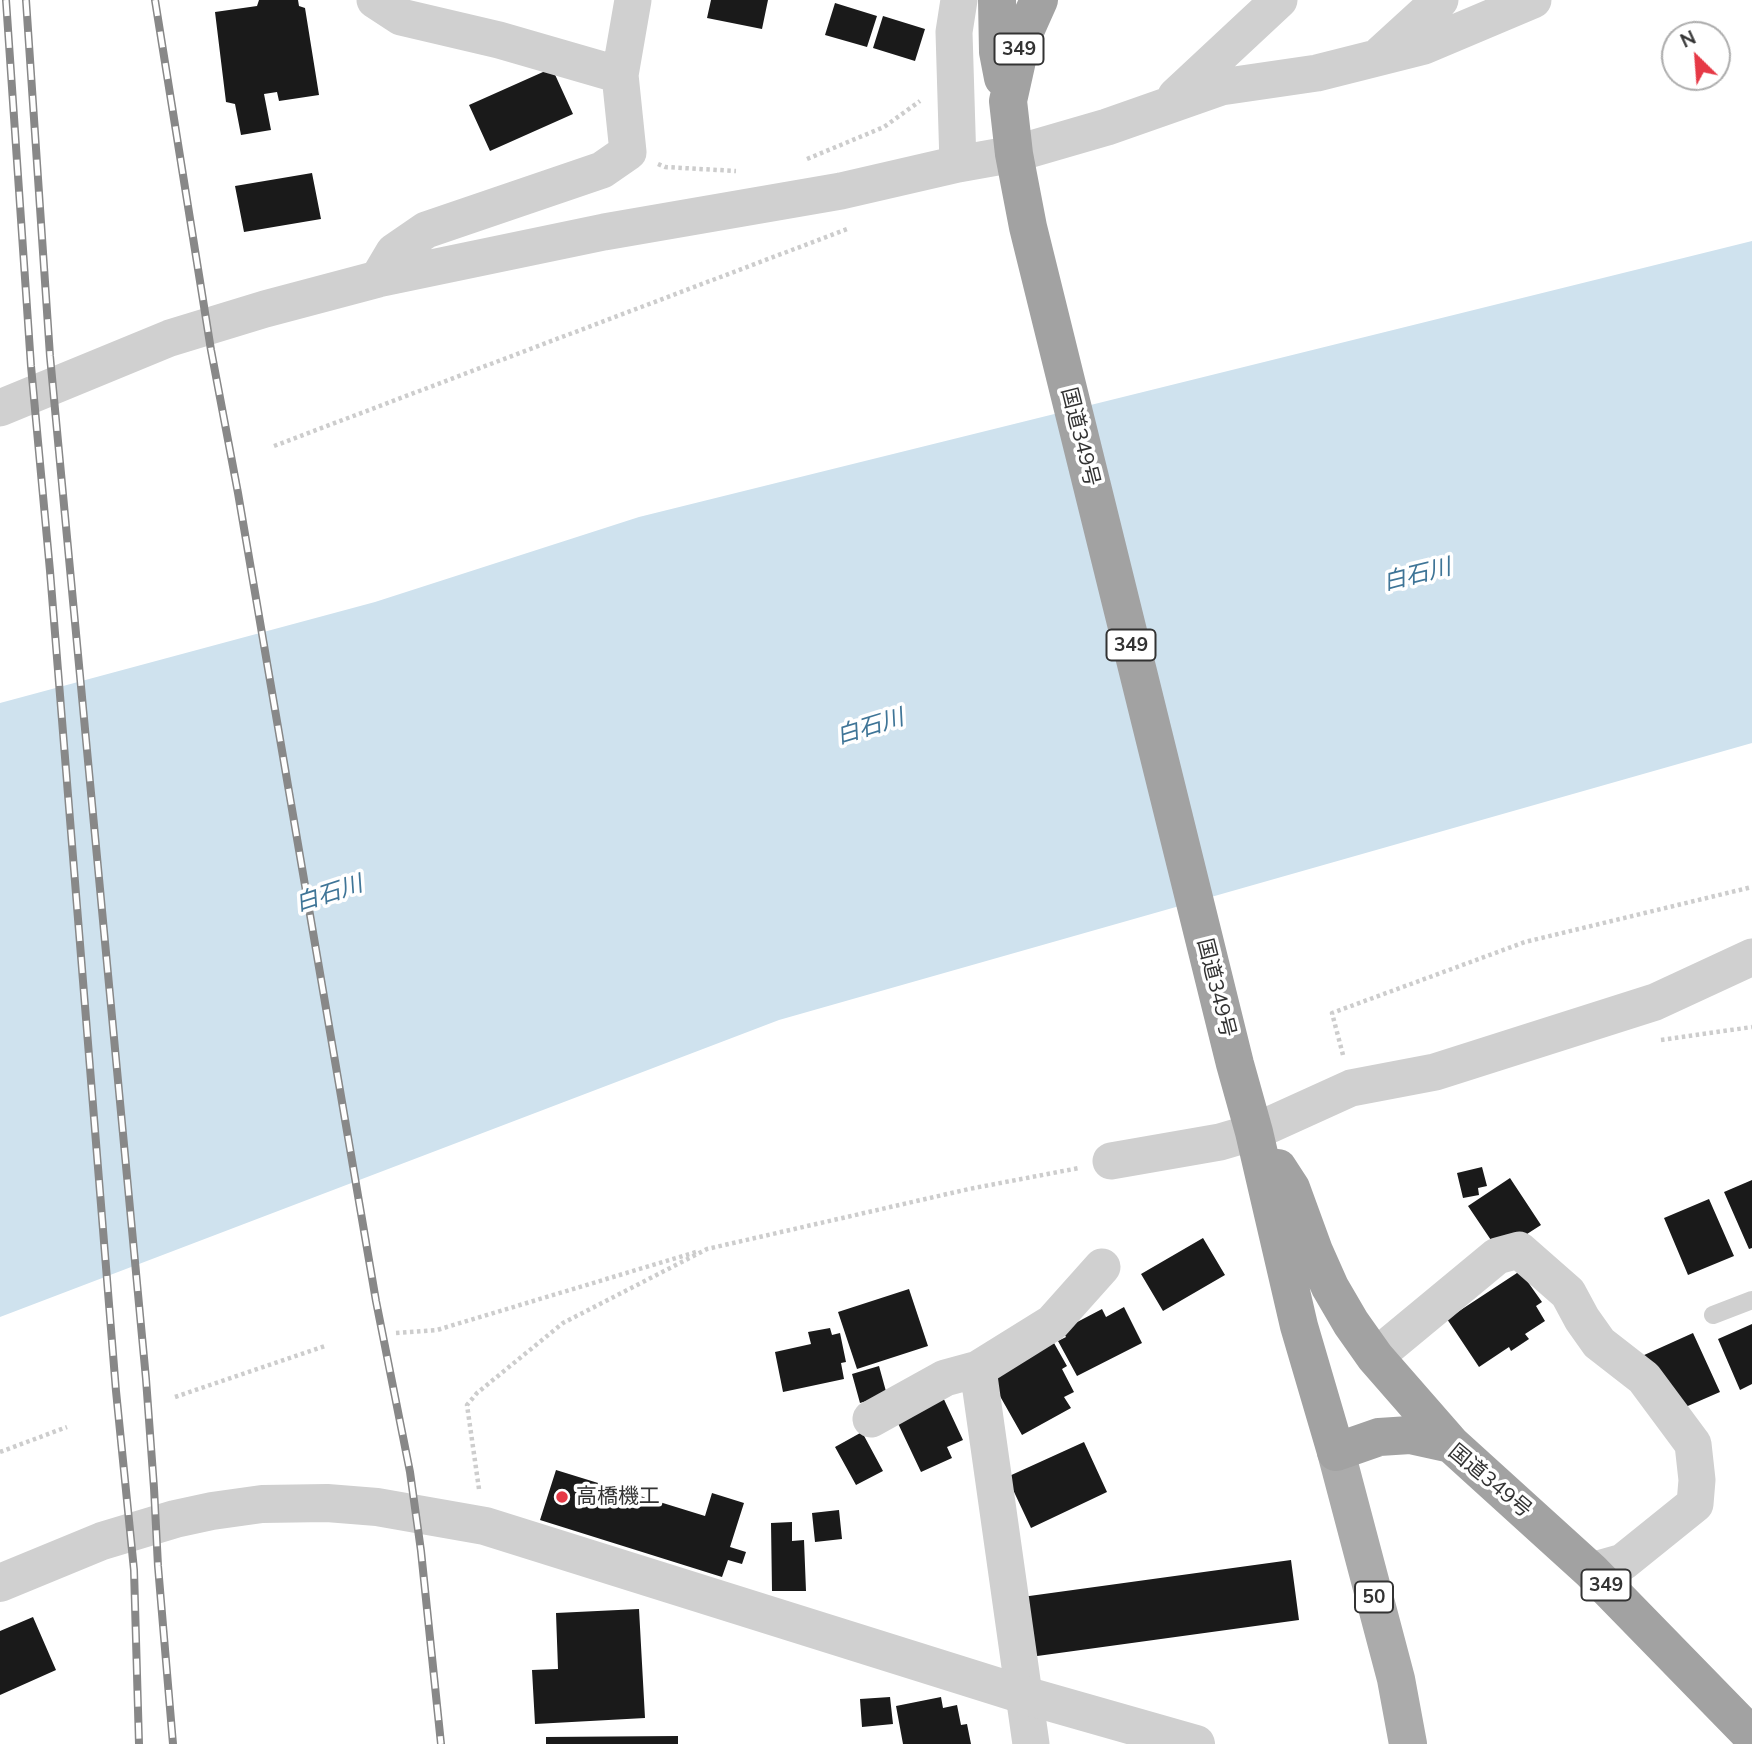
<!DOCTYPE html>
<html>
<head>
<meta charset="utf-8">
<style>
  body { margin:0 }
  #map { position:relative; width:1752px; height:1744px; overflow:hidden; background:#fff; font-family:Mulish,sans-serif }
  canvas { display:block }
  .north { position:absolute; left:1661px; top:21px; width:70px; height:70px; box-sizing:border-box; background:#fff; border:2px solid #adadad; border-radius:50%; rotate:335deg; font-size:19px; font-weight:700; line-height:28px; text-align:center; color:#333 }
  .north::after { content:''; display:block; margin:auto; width:24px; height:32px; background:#e63946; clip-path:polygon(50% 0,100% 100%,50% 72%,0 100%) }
</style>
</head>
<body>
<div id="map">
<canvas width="1752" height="1744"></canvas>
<div class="north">N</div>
</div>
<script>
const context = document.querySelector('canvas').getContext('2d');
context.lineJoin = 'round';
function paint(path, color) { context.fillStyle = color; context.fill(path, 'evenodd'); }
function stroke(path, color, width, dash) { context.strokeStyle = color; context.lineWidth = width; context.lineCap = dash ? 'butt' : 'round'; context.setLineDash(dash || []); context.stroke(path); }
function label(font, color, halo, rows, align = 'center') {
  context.font = font + ' Mulish,"Noto Sans JP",sans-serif'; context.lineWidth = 7; context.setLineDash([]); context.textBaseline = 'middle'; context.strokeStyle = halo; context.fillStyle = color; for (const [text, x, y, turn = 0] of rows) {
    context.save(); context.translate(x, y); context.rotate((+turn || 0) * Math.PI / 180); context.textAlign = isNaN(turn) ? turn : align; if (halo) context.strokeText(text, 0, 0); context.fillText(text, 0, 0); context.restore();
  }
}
paint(new Path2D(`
  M 1752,241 L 1752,743 L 779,1020 L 0,1317 L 0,703 L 375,602 L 639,517 Z`), '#cfe2ee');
paint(new Path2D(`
  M 259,0 L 298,0 L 299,6 L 305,8 L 319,95 L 279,101 L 277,92 L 264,94 L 271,130 L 241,135 L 235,104 L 226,102 L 215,12 L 257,6 Z
  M 711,0 L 768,0 L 762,29 L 707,18 Z
  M 835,3 L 877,16 L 867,47 L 825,35 Z
  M 883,16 L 925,29 L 915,61 L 873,48 Z
  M 552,68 L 573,114 L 490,151 L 469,105 Z
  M 312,173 L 321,219 L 244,232 L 235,186 Z
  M 1482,1167 L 1487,1186 L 1478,1188 L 1479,1195 L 1463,1198 L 1457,1173 Z
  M 1510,1178 L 1541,1225 L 1499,1252 L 1468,1206 Z
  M 1752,1180 L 1752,1248 L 1749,1249 L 1724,1192 Z
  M 1709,1199 L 1734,1256 L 1688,1275 L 1664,1218 Z
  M 1203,1238 L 1225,1275 L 1163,1311 L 1141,1274 Z
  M 1520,1271 L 1542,1302 L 1536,1306 L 1545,1321 L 1525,1334 L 1529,1339 L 1511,1351 L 1509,1347 L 1479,1367 L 1447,1319 Z
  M 909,1289 L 928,1346 L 857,1369 L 838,1312 Z
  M 1124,1307 L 1142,1343 L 1077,1376 L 1058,1341 L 1066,1337 L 1062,1330 L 1102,1309 L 1106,1317 Z
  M 1752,1324 L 1752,1384 L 1740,1390 L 1718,1339 Z
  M 830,1328 L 832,1335 L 840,1333 L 846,1362 L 841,1363 L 844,1379 L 783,1392 L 775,1352 L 811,1344 L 808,1332 Z
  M 1693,1333 L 1720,1392 L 1674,1412 L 1642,1356 Z
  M 1054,1343 L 1067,1366 L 1062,1369 L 1074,1392 L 1064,1397 L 1071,1408 L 1022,1435 L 988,1375 Z
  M 879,1366 L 887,1395 L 860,1403 L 852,1374 Z
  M 941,1393 L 963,1440 L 947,1447 L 952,1458 L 921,1472 L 894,1415 Z
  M 862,1432 L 883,1471 L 856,1485 L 835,1447 Z
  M 1084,1442 L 1107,1492 L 1031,1528 L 1007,1477 Z
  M 556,1470 L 705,1516 L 712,1493 L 744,1503 L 730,1547 L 746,1552 L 742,1564 L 728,1560 L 722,1577 L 540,1520 Z
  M 839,1510 L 842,1539 L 815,1542 L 812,1513 Z
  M 792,1522 L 792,1541 L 804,1540 L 806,1591 L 772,1591 L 771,1523 Z
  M 1291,1560 L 1299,1620 L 1030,1657 L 1022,1597 Z
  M 639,1609 L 645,1718 L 535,1724 L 532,1670 L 558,1669 L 556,1613 Z
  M 33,1617 L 56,1670 L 0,1695 L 0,1631 Z
  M 890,1697 L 893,1724 L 862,1727 L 860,1699 Z
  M 941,1697 L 943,1708 L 957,1705 L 961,1725 L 967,1724 L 971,1744 L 903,1744 L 896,1706 Z
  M 678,1736 L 678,1744 L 546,1744 L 546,1737 Z`), '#1a1a1a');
stroke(new Path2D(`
  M 807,159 L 884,127 L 920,101
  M 658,164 L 665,167 L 736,171
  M 274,446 L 850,228
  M 1661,1040 L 1752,1027
  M 1343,1055 L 1332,1013 L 1525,942 L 1752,887
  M 396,1333 L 437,1330 L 696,1252
  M 175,1397 L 325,1346
  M 0,1452 L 67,1427
  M 479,1489 L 467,1405 L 477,1393 L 563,1323 L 707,1249 L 969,1189 L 1079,1168`), '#cdcdcd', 4.5, [3.5, 3.5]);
stroke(new Path2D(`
  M 1713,1315 L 1752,1300`), '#d0d0d0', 18);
stroke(new Path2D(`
  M 375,0 L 401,17 L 499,40 L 620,75
  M 1381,54 L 1440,0
  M 1176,96 L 1279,0
  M 958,164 L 954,32 L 959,0
  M 378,279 L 394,252 L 426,230 L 602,170 L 628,152 L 620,75 L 633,0
  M 0,408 L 170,338 L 265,309 L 378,279 L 604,232 L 841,191 L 958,164 L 1014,154 L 1107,127 L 1221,87 L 1317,73 L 1424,46 L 1533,0
  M 1111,1161 L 1220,1142 L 1254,1132 L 1351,1088 L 1435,1072 L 1655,1002 L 1752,957
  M 1375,1357 L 1497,1256 L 1519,1250 L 1568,1293 L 1582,1319 L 1599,1343 L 1644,1378 L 1693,1444 L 1697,1480 L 1695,1504 L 1623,1562 L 1591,1571
  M 871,1419 L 945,1378 L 978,1369
  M 1031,1744 L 978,1369 L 1052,1323 L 1102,1267`), '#d0d0d0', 37);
stroke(new Path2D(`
  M 0,1583 L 102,1541 L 175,1519 L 212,1511 L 262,1504 L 327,1503 L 377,1507 L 485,1526 L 1024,1695 L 1196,1744`), '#d0d0d0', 38);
stroke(new Path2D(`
  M 1336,1452 L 1396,1679 L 1408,1744`), '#ababab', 38);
stroke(new Path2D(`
  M 997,0 L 998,52 L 1003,78
  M 1039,0 L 1022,38 L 1008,101 L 1014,154 L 1028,227 L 1235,1064 L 1254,1132 L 1299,1326 L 1336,1452 L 1379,1437 L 1410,1435 L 1451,1444
  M 1278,1168 L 1291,1188 L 1314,1251 L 1330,1287 L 1351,1323 L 1375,1357 L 1451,1444 L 1591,1571 L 1752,1736`), '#a2a2a2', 38);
const rail = new Path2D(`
  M 6,0 L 31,366 L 50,571 L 116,1391 L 134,1570 L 139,1744
  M 26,0 L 50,356 L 146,1379 L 154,1488 L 158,1566 L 173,1744
  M 155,0 L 211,350 L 238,493 L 376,1301 L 410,1472 L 421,1551 L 441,1744`);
stroke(rail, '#888', 8);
stroke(rail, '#fff', 5, [16]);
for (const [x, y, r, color] of [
  [562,1497,7,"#e63946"]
]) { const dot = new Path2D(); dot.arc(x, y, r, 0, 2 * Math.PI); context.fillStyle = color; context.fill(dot); stroke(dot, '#fff', 2.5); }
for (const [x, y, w] of [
  [1019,49,49],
  [1131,645,49],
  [1606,1585,49],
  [1374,1597,38]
]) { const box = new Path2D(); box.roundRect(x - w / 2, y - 15.5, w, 31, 5); context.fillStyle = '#fff'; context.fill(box); stroke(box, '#333', 2); }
label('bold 19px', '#333', null, [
  ["349",1019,49],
  ["349",1131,645],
  ["349",1606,1585],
  ["50",1374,1597]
]);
label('21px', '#333', '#fff', [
  ["国道349号",1080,437,76],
  ["国道349号",1216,988,76],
  ["国道349号",1490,1481,40]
]);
label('21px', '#333', '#fff', [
  ["高橋機工",576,1497]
], 'left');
label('italic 23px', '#3f7597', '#fff', [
  ["白石川",1417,575,-14],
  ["白石川",870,727,-17],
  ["白石川",329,894,-18]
]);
</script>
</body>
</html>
